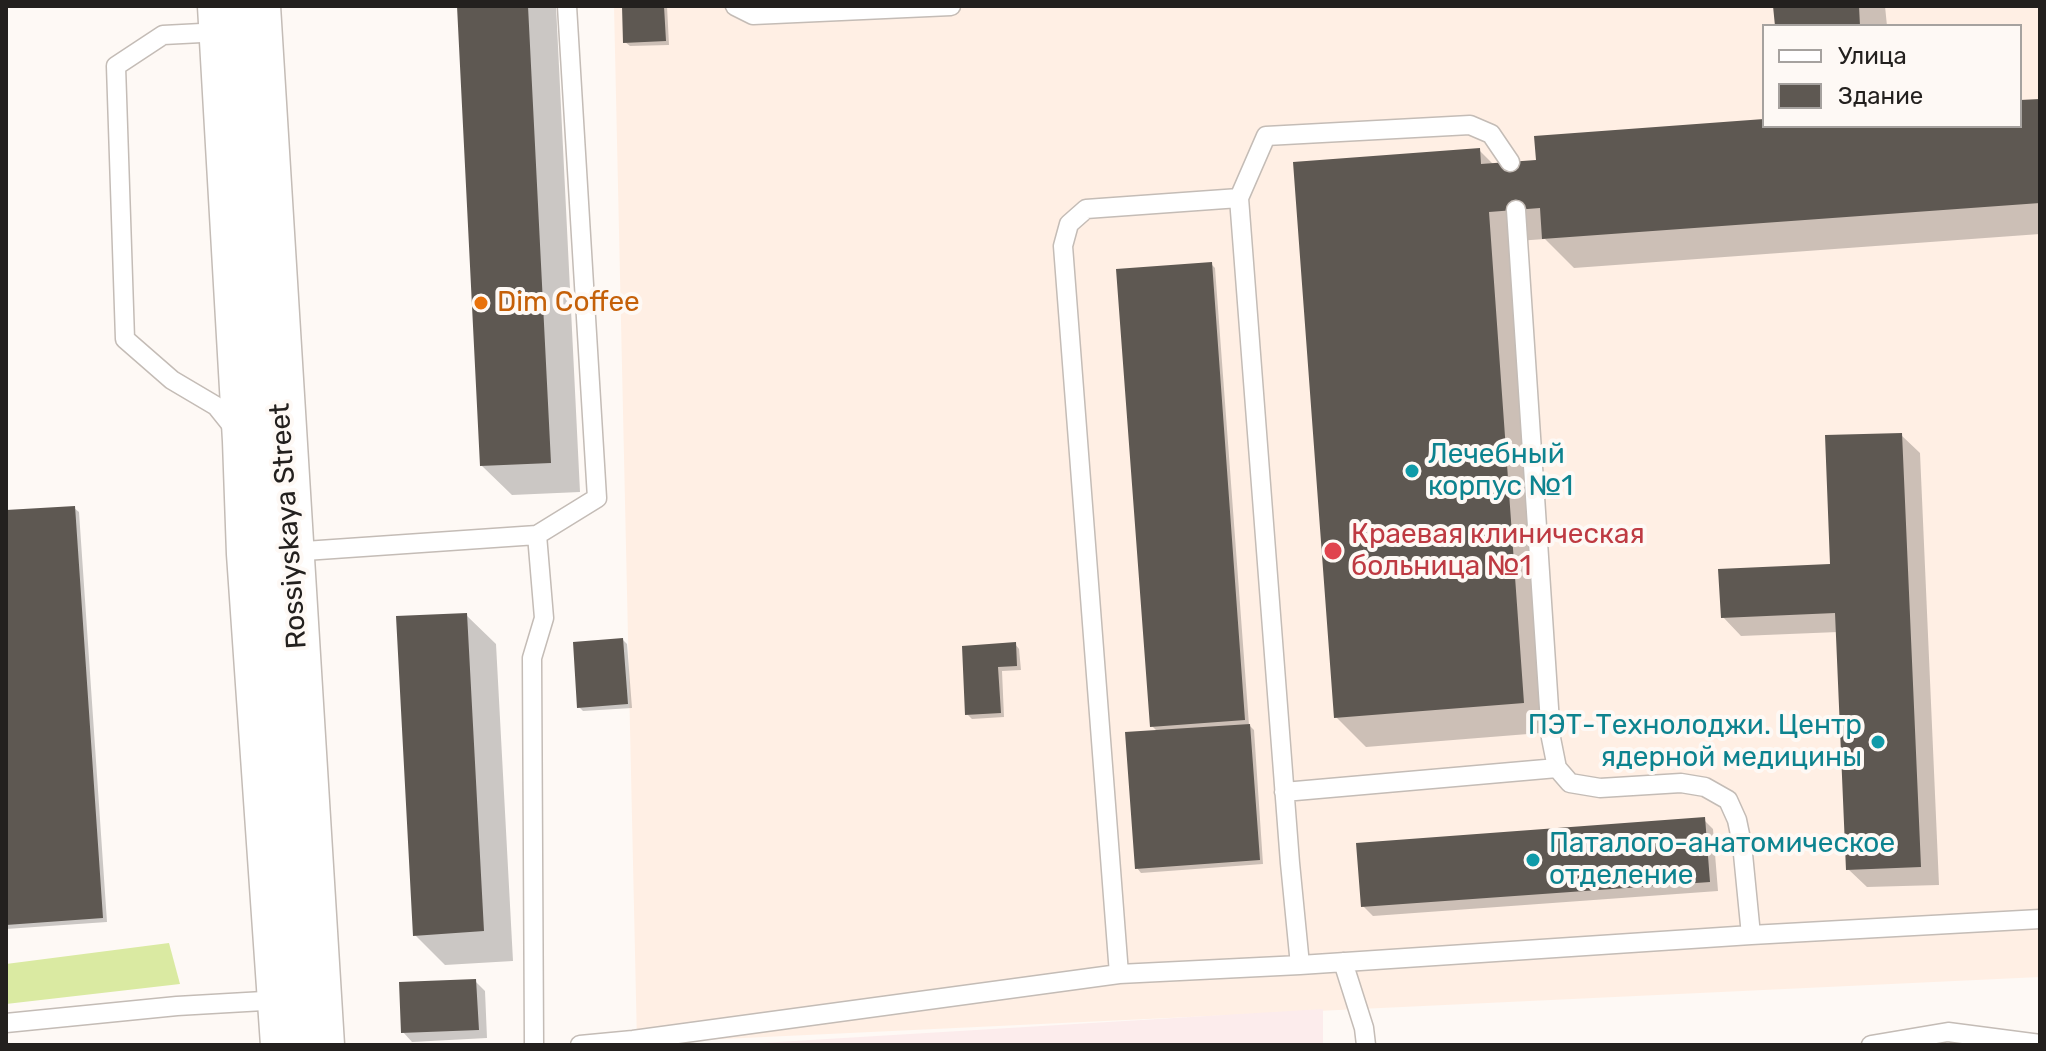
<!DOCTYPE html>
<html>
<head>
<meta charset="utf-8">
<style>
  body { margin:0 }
  #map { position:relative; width:2046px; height:1051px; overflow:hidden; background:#fef9f5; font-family:Rubik,sans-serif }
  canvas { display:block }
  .frame { position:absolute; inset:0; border:8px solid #23201e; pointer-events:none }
  .legend { position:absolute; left:1762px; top:24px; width:260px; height:104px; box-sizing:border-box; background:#fef9f5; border:2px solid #a6a29f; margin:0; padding:10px 14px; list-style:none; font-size:24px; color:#23201e }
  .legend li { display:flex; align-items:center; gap:16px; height:40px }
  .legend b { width:40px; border:2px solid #a6a29f }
</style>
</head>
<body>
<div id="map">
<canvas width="2046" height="1051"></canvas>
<div class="frame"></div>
<ul class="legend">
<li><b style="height:10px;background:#fff"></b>Улица</li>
<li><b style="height:22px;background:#5e5852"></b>Здание</li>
</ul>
</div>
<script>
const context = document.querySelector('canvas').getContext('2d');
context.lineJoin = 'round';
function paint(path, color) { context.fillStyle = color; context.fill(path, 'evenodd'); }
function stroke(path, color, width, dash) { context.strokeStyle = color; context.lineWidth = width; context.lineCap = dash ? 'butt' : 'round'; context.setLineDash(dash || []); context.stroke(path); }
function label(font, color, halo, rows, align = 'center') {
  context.font = font + ' Rubik,sans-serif'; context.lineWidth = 8; context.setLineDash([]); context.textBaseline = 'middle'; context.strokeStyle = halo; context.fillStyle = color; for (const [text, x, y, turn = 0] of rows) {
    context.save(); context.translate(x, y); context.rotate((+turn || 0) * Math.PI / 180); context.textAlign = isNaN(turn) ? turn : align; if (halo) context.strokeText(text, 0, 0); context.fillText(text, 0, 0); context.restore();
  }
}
paint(new Path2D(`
  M 614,6 L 2040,6 L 2040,977 L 637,1043 ZM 1764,26 L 2020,26 L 2020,126 L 1764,126 Z`), '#ffefe4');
paint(new Path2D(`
  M 1323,1009 L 1323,1045 L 728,1045 Z`), '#fcecec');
paint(new Path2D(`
  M 169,943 L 180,984 L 6,1004 L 6,964 Z`), '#daeaa2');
paint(new Path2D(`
  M 459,6 L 556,6 L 580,492 L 512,495 L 482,466 Z
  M 624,6 L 667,6 L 669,45 L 630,46 L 625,42 Z
  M 1776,6 L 1885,6 L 1887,26 L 1777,26 Z
  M 2040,101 L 2040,234 L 1574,268 L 1545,239 L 1517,241 L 1553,732 L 1366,747 L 1336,717 L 1479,150 L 1494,165 L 1538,162 L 1764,121 L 1764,126 L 2020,126 L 2020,102 Z
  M 1211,264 L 1215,268 L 1249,725 L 1254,730 L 1263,864 L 1141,873 L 1137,868 L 1158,732 L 1152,726 Z
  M 1901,435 L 1920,453 L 1939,885 L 1867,887 L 1848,869 L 1838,632 L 1741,636 L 1723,617 L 1833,566 Z
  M 74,508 L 79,512 L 107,922 L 6,929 L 6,512 Z
  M 466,615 L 496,644 L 513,961 L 445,965 L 415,935 Z
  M 623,640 L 627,644 L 632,708 L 583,711 L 579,707 Z
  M 1015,644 L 1019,649 L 1021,670 L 1002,671 L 1004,717 L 972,719 L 967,714 L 964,648 Z
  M 1704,820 L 1713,829 L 1718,891 L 1373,916 L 1363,906 Z
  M 475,981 L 485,991 L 487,1038 L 412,1042 L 403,1032 Z`), '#0003');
paint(new Path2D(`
  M 457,6 L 528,6 L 551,463 L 480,466 Z
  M 622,6 L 664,6 L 666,41 L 623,43 Z
  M 1773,6 L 1859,6 L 1860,26 L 1775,26 Z
  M 2040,99 L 2040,203 L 1542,239 L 1540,208 L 1489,212 L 1524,703 L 1334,718 L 1293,162 L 1480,148 L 1481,164 L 1536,160 L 1534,136 L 1764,119 L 1764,126 L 2020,126 L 2020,100 Z
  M 1212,262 L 1245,720 L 1150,727 L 1116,269 Z
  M 1902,433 L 1921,867 L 1846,870 L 1835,613 L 1721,618 L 1718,569 L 1830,564 L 1825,435 Z
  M 75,506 L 103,918 L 6,925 L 6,510 Z
  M 467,613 L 484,931 L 413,936 L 396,616 Z
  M 623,638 L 628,704 L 577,708 L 573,642 Z
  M 1016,642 L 1017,666 L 998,667 L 1001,713 L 965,715 L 962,646 Z
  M 1250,724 L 1260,860 L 1135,869 L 1125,732 Z
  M 1705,817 L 1710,882 L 1361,907 L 1356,843 Z
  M 476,979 L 479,1030 L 401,1033 L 399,982 Z`), '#5e5852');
const lane = new Path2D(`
  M 735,6 L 753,15 L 951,6
  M 221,32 L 163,35 L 116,66 L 125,339 L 172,380 L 216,406 L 236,431
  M 1516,210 L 1551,738 L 1557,768 L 1570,783 L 1600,788 L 1681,783 L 1705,787 L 1728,800 L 1737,820 L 1742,844 L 1751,935
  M 537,535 L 597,498 L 567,6
  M 290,552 L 537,535 L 544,618 L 532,658 L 534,1045
  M 1284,792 L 1557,768
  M 1343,962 L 1364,1028 L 1366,1045
  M 1300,965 L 1290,863 L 1239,198 L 1266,136 L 1470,125 L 1491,134 L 1510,162
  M 1119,974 L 1063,246 L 1069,224 L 1086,209 L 1239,198
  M 6,1023 L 177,1006 L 281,1000
  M 580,1045 L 633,1040 L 1119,974 L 1300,965 L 1751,935 L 2040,919
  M 1871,1045 L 1948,1032 L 2040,1044`);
const secondary = new Path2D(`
  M 220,6 L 245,441 L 249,554 L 283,1045
  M 258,6 L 322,1045`);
stroke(lane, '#c4bcb6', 21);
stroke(secondary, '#c4bcb6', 47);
stroke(lane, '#fff', 18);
stroke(secondary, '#fff', 44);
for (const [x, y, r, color] of [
  [481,303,8,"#e8710a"],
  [1412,471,8,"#0f9aa8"],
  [1333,551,10,"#e0444e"],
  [1878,742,8,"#0f9aa8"],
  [1533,860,8,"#0f9aa8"]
]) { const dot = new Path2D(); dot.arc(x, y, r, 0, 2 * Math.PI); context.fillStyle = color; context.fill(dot); stroke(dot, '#fef9f5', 3); }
label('28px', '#c56008', '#fef9f5', [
  ["Dim Coffee",497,303]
], 'left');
label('28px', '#0d838f', '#fef9f5', [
  ["Лечебный",1428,455],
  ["корпус №1",1428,487],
  ["ПЭТ-Технолоджи. Центр",1862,726,"right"],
  ["ядерной медицины",1862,758,"right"],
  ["Паталого-анатомическое",1549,844],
  ["отделение",1549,876]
], 'left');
label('28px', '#23201e', '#fef9f5', [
  ["Rossiyskaya Street",289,526,-94]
]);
label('28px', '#be3a42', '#fef9f5', [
  ["Краевая клиническая",1351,535],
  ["больница №1",1351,567]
], 'left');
</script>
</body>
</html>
